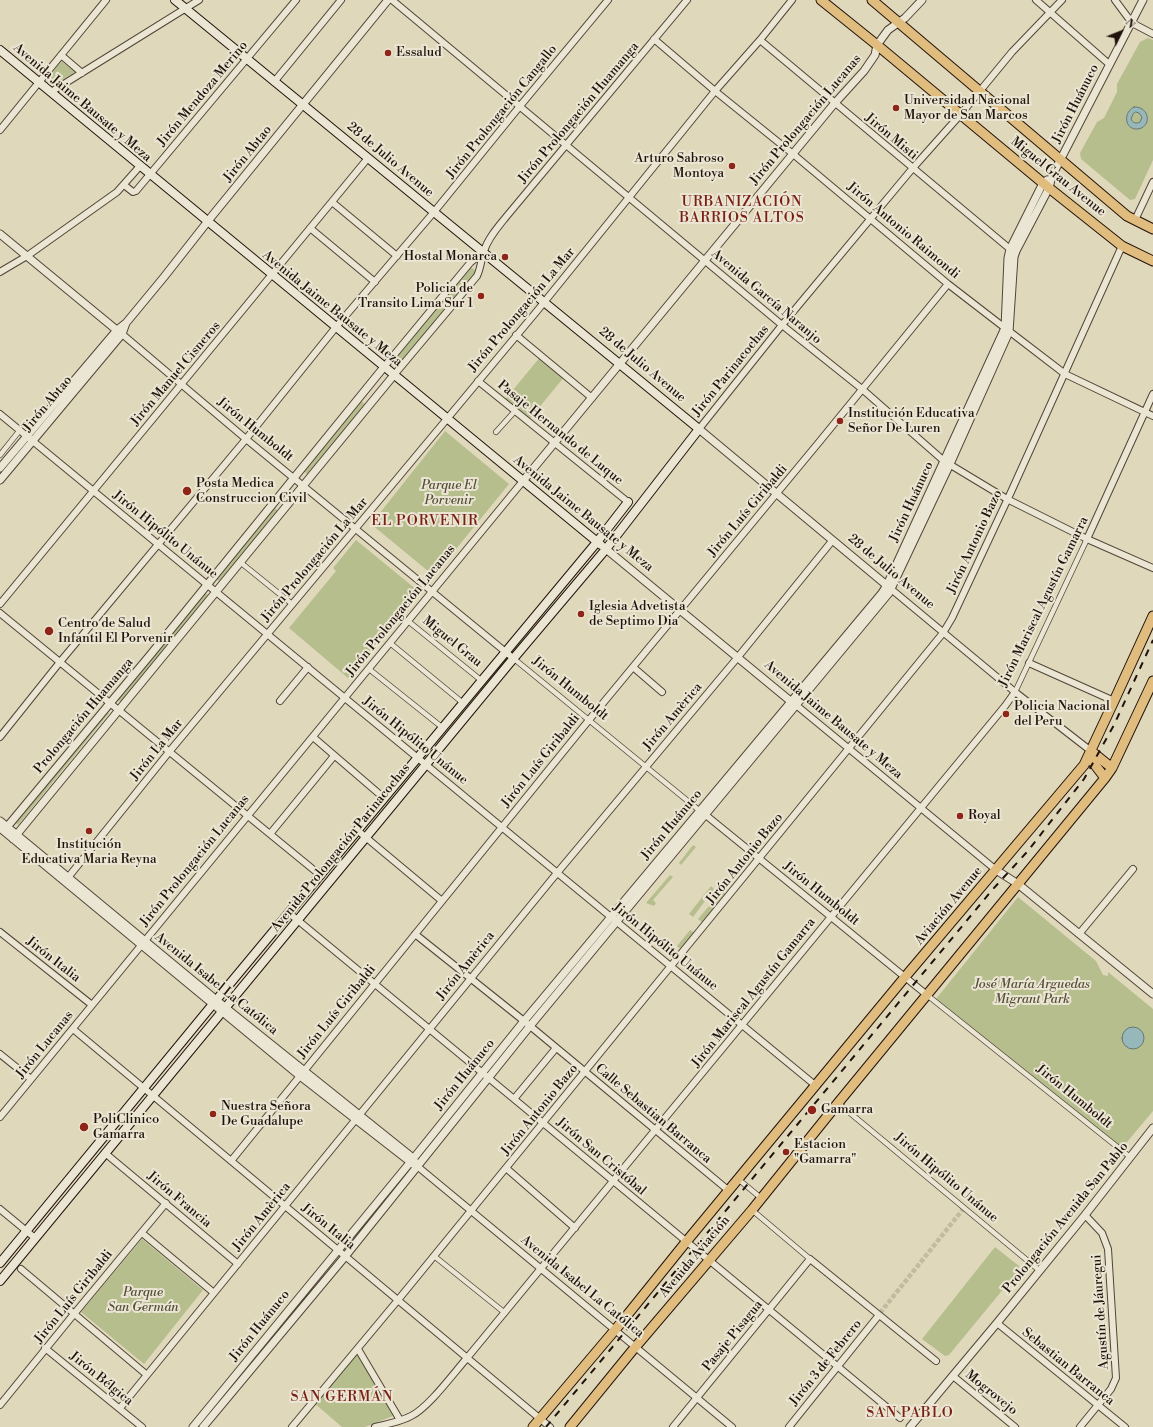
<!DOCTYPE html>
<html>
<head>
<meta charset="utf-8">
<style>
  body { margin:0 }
  #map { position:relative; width:1153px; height:1427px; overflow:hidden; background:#e0d8bb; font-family:"Libre Bodoni",serif }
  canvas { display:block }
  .north { position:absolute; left:1101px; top:12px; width:40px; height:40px; -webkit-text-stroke:3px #ebe6d3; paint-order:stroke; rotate:47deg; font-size:11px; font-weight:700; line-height:16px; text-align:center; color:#21130c }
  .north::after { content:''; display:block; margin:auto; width:14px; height:18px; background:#21130c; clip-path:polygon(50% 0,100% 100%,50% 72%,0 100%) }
</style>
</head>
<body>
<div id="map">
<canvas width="1153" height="1427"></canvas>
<div class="north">N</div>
</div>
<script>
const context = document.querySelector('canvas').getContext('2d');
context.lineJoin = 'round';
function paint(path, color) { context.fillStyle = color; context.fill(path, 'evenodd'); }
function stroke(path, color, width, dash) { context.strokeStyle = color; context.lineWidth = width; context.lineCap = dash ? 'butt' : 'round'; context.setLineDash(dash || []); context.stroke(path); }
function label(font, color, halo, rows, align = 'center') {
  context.font = font + ' "Libre Bodoni",serif'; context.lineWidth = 4; context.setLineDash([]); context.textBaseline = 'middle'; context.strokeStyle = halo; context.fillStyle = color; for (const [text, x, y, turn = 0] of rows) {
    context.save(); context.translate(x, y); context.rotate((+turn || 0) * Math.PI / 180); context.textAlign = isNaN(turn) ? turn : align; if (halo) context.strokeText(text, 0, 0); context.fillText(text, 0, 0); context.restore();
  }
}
paint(new Path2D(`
  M 1148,38 L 1153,40 L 1153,160 L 1135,199 L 1130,200 L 1081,159 L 1080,153 L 1097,122 L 1104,118 L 1117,92 L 1117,84 L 1140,42 Z
  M 61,61 L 75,72 L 55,84 L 48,78 Z
  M 471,267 L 477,272 L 398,365 L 392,361 Z
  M 541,356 L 565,376 L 528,421 L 503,402 Z
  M 360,400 L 366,405 L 307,474 L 301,469 Z
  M 445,431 L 509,484 L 434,576 L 371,524 Z
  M 274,507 L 278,511 L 222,579 L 219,581 L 213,578 Z
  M 356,540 L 417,590 L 412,596 L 414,598 L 348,678 L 289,628 L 336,571 L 333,568 Z
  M 202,591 L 208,595 L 121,702 L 115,698 Z
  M 105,710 L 109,713 L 18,825 L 14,821 Z
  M 693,845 L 696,847 L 681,865 L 679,863 Z
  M 670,875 L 673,877 L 653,900 L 656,903 L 654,906 L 646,903 Z
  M 711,886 L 714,889 L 693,917 L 689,914 Z
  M 722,891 L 726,895 L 703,923 L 698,919 Z
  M 1018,897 L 1096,961 L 1103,975 L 1108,976 L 1108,972 L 1153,1009 L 1153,1111 L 1122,1148 L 936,999 Z
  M 690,930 L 695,933 L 682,950 L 677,946 Z
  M 142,1239 L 203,1290 L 144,1364 L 81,1312 Z
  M 995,1247 L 1019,1266 L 1019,1270 L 949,1355 L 945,1356 L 922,1339 Z
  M 357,1351 L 394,1414 L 393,1416 L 365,1427 L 342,1427 L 314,1403 Z`), '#b6be8e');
const water = new Path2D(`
  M 1134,107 C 1150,106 1152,127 1138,129 C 1124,130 1123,112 1134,107 ZM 1136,112 L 1139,113 L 1142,117 L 1140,122 C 1136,124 1133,123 1131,119 L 1133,114 Z
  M1122 1038a11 11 0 1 1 22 0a11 11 0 1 1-22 0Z`);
paint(water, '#97b8ba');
stroke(water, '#687674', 1);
stroke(new Path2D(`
  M 880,1313 L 964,1208`), '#c3baa1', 4.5, [4.5, 2]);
const pedestrian = new Path2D(`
  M 496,432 L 515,411
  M 0,455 L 20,430
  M 240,562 L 292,604
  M 408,621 L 482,681
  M 390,643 L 463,703
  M 513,658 L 700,811
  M 369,669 L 443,728
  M 1015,692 L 1087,539
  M 927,995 L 1130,1157
  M 838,1103 L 1040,1271
  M 738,1179 L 761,1198
  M 752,1210 L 810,1259
  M 434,1256 L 505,1313`);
const minor = new Path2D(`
  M 392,0 L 782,325 L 862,389 L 944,461 L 1007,499 L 1087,539 L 1153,568
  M 1036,0 L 1109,64
  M 1115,0 L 1132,23 L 1153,34
  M 654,39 L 715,91 L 793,154 L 948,284 L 1005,328 L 1065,374 L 1153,416
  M 760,40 L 1010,249
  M 61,55 L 82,73
  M 274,82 L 341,0
  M 51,92 L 199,0
  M 0,130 L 106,0
  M 124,185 L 133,192 L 136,191 L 296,0
  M 332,202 L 397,256
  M 1135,220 L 1153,182
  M 310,228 L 375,282
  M 0,272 L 27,256 L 117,192 L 140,166
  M 122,334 L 246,439 L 513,658
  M 516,335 L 592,398
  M 384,367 L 470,263 L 483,252
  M 394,375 L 477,276 C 481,268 481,259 484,251 C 488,238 498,227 506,217 L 687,0
  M 478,381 L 628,502
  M 0,414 L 815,1085
  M 699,429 L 782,325 L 912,169 L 961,114 L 1012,52 L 1062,0
  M 1087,539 L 1153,394
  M 891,589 L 1015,692 L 1091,751
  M 0,604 L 368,158
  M 0,613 L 320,875
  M 1029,663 L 1114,701
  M 633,667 L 662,692
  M 280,701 L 308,667
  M 796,705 L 996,870
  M 0,737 L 60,662 L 246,439 L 336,327 L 434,212 L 520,106 L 608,0
  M 313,737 L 384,798
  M 702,812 L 927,995
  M 357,830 L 442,901
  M 270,834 L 334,756
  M 66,880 L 169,752 L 537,311 L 715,91 L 760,40 L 792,0
  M 289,913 L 900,1418
  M 0,932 L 92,1005
  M 415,934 L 524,1021 L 728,1190
  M 1079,934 L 1133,869
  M 73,1029 L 550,1427
  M 0,1054 L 31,1079
  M 514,1099 L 556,1048
  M 0,1117 L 523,481
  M 105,1153 L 238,1264
  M 231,1161 L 589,720 L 820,441 L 948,284
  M 417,1166 L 732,1427
  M 506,1168 L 575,1228
  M 0,1209 L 35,1238
  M 142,1233 L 214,1293
  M 21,1269 L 147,1375
  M 997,1323 L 1125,1427
  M 45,1348 L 142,1427
  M 358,1349 L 400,1420
  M 953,1376 L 1015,1427
  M 0,1405 L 74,1314 L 166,1203
  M 120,1408 L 557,873 L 738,657 L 832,541
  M 292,1427 L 398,1300 L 943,633 L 952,618 L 1011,492 L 1122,246
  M 375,1427 C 387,1424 400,1422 411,1416 C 428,1408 453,1374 467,1358 L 1005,706 L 1015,692
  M 673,1427 L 810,1259 L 936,1361
  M 789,1427 L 879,1315
  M 1080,1427 L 1111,1389 L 1116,1378 L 1108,1249 L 1102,1233 L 1085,1215`);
const tertiary = new Path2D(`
  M 0,234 L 119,332
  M 699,429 L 890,588
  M 0,468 L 117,330 L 126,323 L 164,277 L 212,216 L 388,0
  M 0,480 L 122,334 L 126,323
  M 523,481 L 834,104 L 864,71 L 875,55 L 877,45 L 888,30 L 905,18 L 922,0
  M 606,549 L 794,704
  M 0,821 L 232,1013 L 413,1158 L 415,1162
  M 7,827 L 151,654 L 384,367
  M 0,828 L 300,1076 L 413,1164
  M 13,839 L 394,375
  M 996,870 L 1018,884 L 1153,994
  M 193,1427 L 417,1154 L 524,1021 L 882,593 L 887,585 L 1005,328 L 1008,258 L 1010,249 L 1043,183 L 1047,180
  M 203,1427 L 343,1259 L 530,1026 L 889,593 L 950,464 L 1009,332 L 1014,257 L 1016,251 L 1049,188 L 1052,176 L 1143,0
  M 910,1427 L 997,1323 L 1085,1215 L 1153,1128`);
const secondary = new Path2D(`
  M 0,50 L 601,545
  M 0,1263 L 213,1004 L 597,542 L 628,502
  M 0,1281 L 508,665 L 606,549 L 699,429 L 175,0`);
const primary = new Path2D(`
  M 821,0 L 877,45 L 1049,188 L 1122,246 L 1153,261
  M 872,0 L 1127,216 L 1153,229
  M 1091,751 L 1092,761 L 1105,778
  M 1091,751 L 1112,768
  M 533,1427 L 620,1324 L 686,1242 L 905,977 L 1084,765 L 1114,701 L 1153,616
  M 570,1427 L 632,1351 L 752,1210 L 838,1103 L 1105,778 L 1112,768 L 1153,681`);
stroke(pedestrian, '#514438', 6);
stroke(minor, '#514438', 8);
stroke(tertiary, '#514438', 9);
stroke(secondary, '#21130c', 10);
stroke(primary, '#21130c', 11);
stroke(pedestrian, '#ebe6d3', 4.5);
stroke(minor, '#ebe6d3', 6);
stroke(tertiary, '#ebe6d3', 7);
stroke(secondary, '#ebe6d3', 8);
stroke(primary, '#e0bc7e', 9);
stroke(new Path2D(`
  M 546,1427 L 993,889 L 1027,852 L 1084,779 L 1114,725 L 1153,640`), '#21130c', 2, [7, 7]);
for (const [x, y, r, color] of [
  [388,53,4,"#8f2418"],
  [896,108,4,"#8f2418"],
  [732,166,4,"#8f2418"],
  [505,257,4,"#8f2418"],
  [481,296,4,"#8f2418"],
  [840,421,4,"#8f2418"],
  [187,491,5,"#8f2418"],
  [581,614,4,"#8f2418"],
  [49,631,5,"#8f2418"],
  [1006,714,4,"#8f2418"],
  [960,816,4,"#8f2418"],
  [89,831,4,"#8f2418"],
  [812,1110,5,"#8f2418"],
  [213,1114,4,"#8f2418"],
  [84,1127,5,"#8f2418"],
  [786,1152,4,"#8f2418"]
]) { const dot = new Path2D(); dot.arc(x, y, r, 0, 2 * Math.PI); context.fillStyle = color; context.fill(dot); stroke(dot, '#ebe6d3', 1.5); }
label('13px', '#21130c', '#ebe6d3', [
  ["Essalud",396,53],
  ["Universidad Nacional",904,101],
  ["Mayor de San Marcos",904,116],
  ["Arturo Sabroso",724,159,"right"],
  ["Montoya",724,174,"right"],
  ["Hostal Monarca",497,257,"right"],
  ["Policia de",473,289,"right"],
  ["Transito Lima Sur 1",473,304,"right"],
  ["Institución Educativa",848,414],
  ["Señor De Luren",848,429],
  ["Posta Medica",196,484],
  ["Construccion Civil",196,499],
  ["Iglesia Advetista",589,607],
  ["de Septimo Dia",589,622],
  ["Centro de Salud",58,624],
  ["Infantil El Porvenir",58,639],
  ["Policia Nacional",1014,707],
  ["del Peru",1014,722],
  ["Royal",968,816],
  ["Institución",89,845,"center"],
  ["Educativa Maria Reyna",89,860,"center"],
  ["Nuestra Señora",221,1107],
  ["De Guadalupe",221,1122],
  ["Gamarra",821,1110],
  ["PoliClinico",93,1120],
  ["Gamarra",93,1135],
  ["Estacion",794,1145],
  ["\"Gamarra\"",794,1160]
], 'left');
label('13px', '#21130c', '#ebe6d3', [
  ["Jirón Mendoza Merino",203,94,-50],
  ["Avenida Jaime Bausate y Meza",82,103,40],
  ["Jirón Huánuco",1076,104,-63],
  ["Jirón Prolongación Cangallo",502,112,-51],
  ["Jirón Prolongación Huamanga",579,113,-50],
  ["Jirón Prolongación Lucanas",806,120,-50],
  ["Jirón Misti",891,137,40],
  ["Jirón Abtao",248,154,-51],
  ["28 de Julio Avenue",390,160,40],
  ["Miguel Grau Avenue",1058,177,39],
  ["Jirón Antonio Raimondi",903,231,40],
  ["Avenida García Naranjo",766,297,40],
  ["Avenida Jaime Bausate y Meza",332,309,39],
  ["Jirón Prolongación La Mar",522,310,-50],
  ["28 de Julio Avenue",642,365,40],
  ["Jirón Parinacochas",731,371,-51],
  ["Jirón Manuel Cisneros",176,374,-50],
  ["Jirón Abtao",48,404,-50],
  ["Jirón Humboldt",255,430,39],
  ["Pasaje Hernando de Luque",560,433,39],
  ["Jirón Huánuco",912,502,-65],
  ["Jirón Luís Giribaldi",748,511,-50],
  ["Avenida Jaime Bausate y Meza",583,514,39],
  ["Jirón Hipólito Unánue",165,535,39],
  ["Jirón Antonio Bazo",975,542,-65],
  ["Jirón Prolongación La Mar",315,560,-50],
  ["28 de Julio Avenue",891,572,40],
  ["Jirón Mariscal Agustín Gamarra",1044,602,-64],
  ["Jirón Prolongación Lucanas",401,611,-51],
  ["Miguel Grau",452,642,39],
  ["Jirón Humboldt",570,689,39],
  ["Prolongación Huamanga",84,716,-50],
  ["Jirón Amèrica",673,717,-50],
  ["Avenida Jaime Bausate y Meza",833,720,40],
  ["Jirón Hipólito Unánue",415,741,39],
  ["Jirón La Mar",157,750,-51],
  ["Jirón Luís Giribaldi",541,761,-51],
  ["Jirón Huánuco",672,825,-50],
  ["Avenida Prolongación Parinacochas",341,848,-51],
  ["Jirón Antonio Bazo",745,859,-51],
  ["Jirón Prolongación Lucanas",195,861,-51],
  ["Jirón Humboldt",821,894,39],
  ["Aviación Avenue",949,906,-50],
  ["Jirón Hipólito Unánue",665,947,39],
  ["Jirón Italia",53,960,38],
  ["Jirón Amèrica",466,966,-51],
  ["Avenida Isabel La Católica",216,984,39],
  ["Jirón Mariscal Agustín Gamarra",754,993,-51],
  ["Jirón Luís Giribaldi",337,1012,-51],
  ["Jirón Lucanas",45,1045,-51],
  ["Jirón Huánuco",465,1075,-51],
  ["Jirón Humboldt",1074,1097,39],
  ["Jirón Antonio Bazo",540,1110,-51],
  ["Calle Sebastian Barranca",653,1114,40],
  ["Jirón San Cristóbal",601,1157,40],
  ["Jirón Hipólito Unánue",946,1178,40],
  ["Jirón Francia",179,1200,40],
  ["Jirón Amèrica",262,1217,-51],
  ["Prolongación Avenida San Pablo",1066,1218,-51],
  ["Jirón Italia",328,1227,39],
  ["Avenida Aviación",695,1257,-50],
  ["Avenida Isabel La Católica",582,1287,39],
  ["Jirón Luís Giribaldi",74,1297,-51],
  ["Agustín de Jáuregui",1101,1312,-94],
  ["Jirón Huánuco",260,1326,-51],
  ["Pasaje Pisagua",733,1336,-51],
  ["Jirón 3 de Febrero",826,1363,-51],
  ["Sebastian Barranca",1068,1367,39],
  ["Jirón Bélgica",101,1379,39],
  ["Mogrovejo",991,1393,39]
]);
label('italic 13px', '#554f3a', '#ebe6d3', [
  ["Parque El",449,486],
  ["Porvenir",449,501],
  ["José María Arguedas",1032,985],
  ["Migrant Park",1032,1000],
  ["Parque",143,1293],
  ["San Germán",143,1308]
]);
context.letterSpacing = '1px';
label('14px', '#7a1f14', '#ebe6d3', [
  ["URBANIZACIÓN",742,203],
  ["BARRIOS ALTOS",742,219],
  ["EL PORVENIR",425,522],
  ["SAN GERMÁN",342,1398],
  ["SAN PABLO",910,1414]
]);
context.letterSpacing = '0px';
</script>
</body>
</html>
